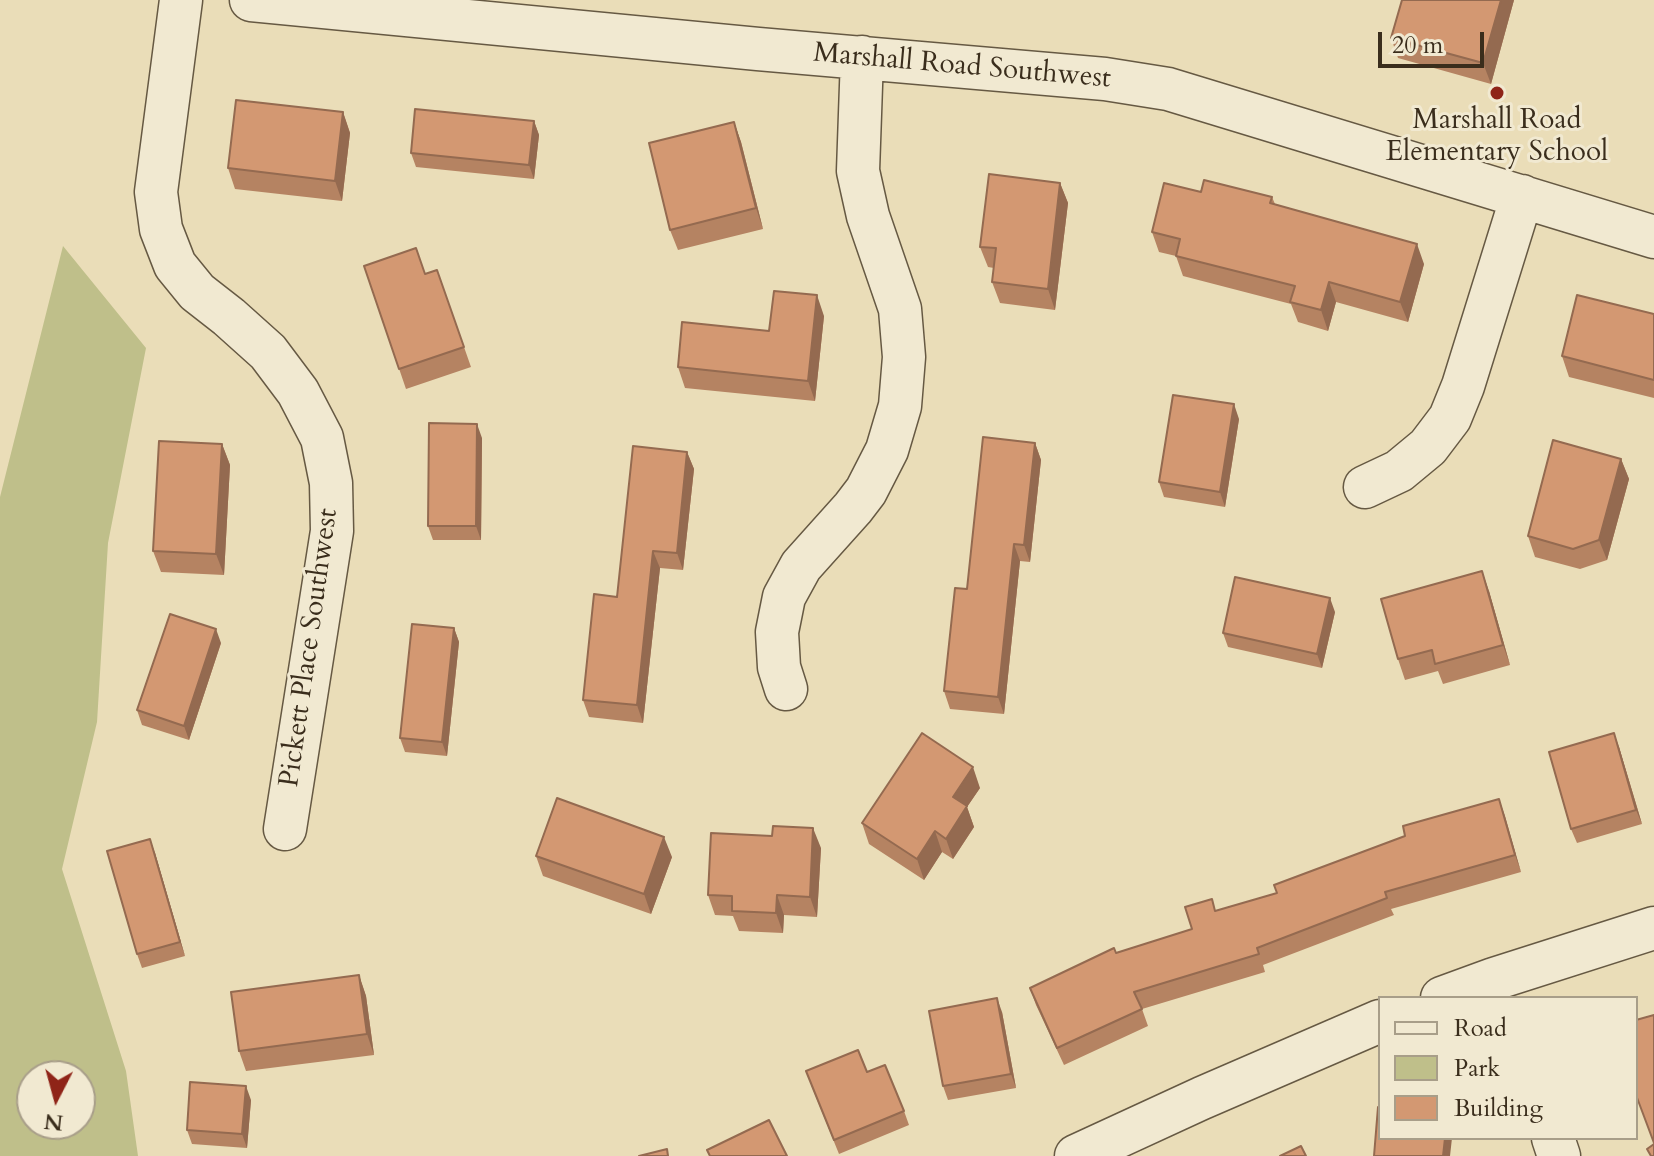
<!DOCTYPE html>
<html>
<head>
<meta charset="utf-8">
<style>
  body { margin:0 }
  #map { position:relative; width:1654px; height:1156px; overflow:hidden; background:#eaddb8; font-family:Cardo,serif }
  canvas { display:block }
  .legend { position:absolute; left:1378px; top:996px; width:260px; height:144px; box-sizing:border-box; background:#f1e9d1; border:2px solid #a89e89; margin:0; padding:10px 14px; list-style:none; font-size:24px; color:#3a2d1c }
  .legend li { display:flex; align-items:center; gap:16px; height:40px }
  .legend b { width:40px; border:2px solid #a89e89 }
  .north { position:absolute; left:16px; top:1060px; width:80px; height:80px; box-sizing:border-box; background:#f1e9d1; border:2px solid #a89e89; border-radius:50%; rotate:186deg; font-size:22px; font-weight:700; line-height:32px; text-align:center; color:#3a2d1c }
  .north::after { content:''; display:block; margin:auto; width:28px; height:36px; background:#8f2418; clip-path:polygon(50% 0,100% 100%,50% 72%,0 100%) }
  .scale { position:absolute; left:1378px; top:32px; width:106px; height:36px; box-sizing:border-box; border:4px solid #3a2d1c; border-top:0; padding-left:10px; font-size:24px; line-height:28px; white-space:nowrap; color:#3a2d1c; -webkit-text-stroke:6px #f1e9d1; paint-order:stroke }
</style>
</head>
<body>
<div id="map">
<canvas width="1654" height="1156"></canvas>
<ul class="legend">
<li><b style="height:10px;background:#f1e9d1"></b>Road</li>
<li><b style="height:22px;background:#bfbf8a"></b>Park</li>
<li><b style="height:22px;background:#d39872"></b>Building</li>
</ul>
<div class="north">N</div>
<div class="scale">20 m</div>
</div>
<script>
const context = document.querySelector('canvas').getContext('2d');
context.lineJoin = 'round';
function paint(path, color) { context.fillStyle = color; context.fill(path, 'evenodd'); }
function stroke(path, color, width, dash) { context.strokeStyle = color; context.lineWidth = width; context.lineCap = dash ? 'butt' : 'round'; context.setLineDash(dash || []); context.stroke(path); }
function label(font, color, halo, rows, align = 'center') {
  context.font = font + ' Cardo,serif'; context.lineWidth = 6; context.setLineDash([]); context.textBaseline = 'middle'; context.strokeStyle = halo; context.fillStyle = color; for (const [text, x, y, turn = 0] of rows) {
    context.save(); context.translate(x, y); context.rotate((+turn || 0) * Math.PI / 180); context.textAlign = isNaN(turn) ? turn : align; if (halo) context.strokeText(text, 0, 0); context.fillText(text, 0, 0); context.restore();
  }
}
paint(new Path2D(`
  M 63,246 L 146,348 L 108,543 L 97,722 L 62,869 L 126,1071 L 138,1156 L 0,1156 L 0,497 ZM 32,1076 L 80,1076 L 80,1124 L 32,1124 Z`), '#bfbf8a');
const minor = new Path2D(`
  M 181,0 L 156,192 L 161,229 L 175,265 L 197,292 L 229,317 L 268,352 L 298,392 L 322,438 L 331,483 L 332,531 L 285,829
  M 251,0 L 758,49 L 1105,79 L 1168,89 L 1654,237
  M 1365,487 L 1399,471 L 1428,447 L 1450,418 L 1463,386 L 1522,196
  M 786,689 L 779,667 L 777,632 L 784,597 L 801,566 L 853,508 L 866,491 L 887,450 L 900,406 L 904,357 L 900,309 L 868,216 L 858,171 L 862,57
  M 1442,998 L 1494,979 L 1654,928
  M 1553,1138 L 1559,1156
  M 1076,1156 L 1202,1098 L 1380,1021`);
stroke(minor, '#665943', 45);
stroke(minor, '#f1e9d1', 42);
paint(new Path2D(`
  M 1514,0 L 1491,84 L 1398,58 L 1391,38 Z
  M 343,112 L 350,133 L 342,201 L 235,189 L 228,168 Z
  M 534,121 L 539,135 L 534,179 L 416,167 L 411,153 Z
  M 734,122 L 741,142 L 763,229 L 678,250 L 670,230 Z
  M 1060,183 L 1068,203 L 1055,310 L 1000,303 L 992,282 L 994,268 L 988,267 L 980,247 Z
  M 1201,192 L 1272,197 L 1275,204 L 1424,264 L 1408,322 L 1336,302 L 1328,331 L 1298,322 L 1291,304 L 1183,276 L 1176,256 L 1159,252 L 1152,232 Z
  M 364,266 L 425,274 L 437,270 L 471,367 L 406,389 Z
  M 1654,314 L 1654,398 L 1569,377 L 1562,356 Z
  M 824,316 L 815,401 L 685,388 L 678,367 L 769,331 Z
  M 1239,419 L 1225,507 L 1164,497 L 1159,482 Z
  M 482,438 L 481,540 L 433,540 L 428,526 Z
  M 1035,443 L 1041,460 L 1030,562 L 1020,561 L 1004,714 L 950,709 L 944,691 Z
  M 222,444 L 230,465 L 224,575 L 161,572 L 153,551 Z
  M 687,452 L 694,469 L 683,570 L 660,568 L 643,723 L 589,717 L 583,700 L 617,597 Z
  M 1621,459 L 1629,479 L 1607,560 L 1580,569 L 1535,557 L 1528,536 Z
  M 1489,591 L 1510,665 L 1443,684 L 1438,671 L 1405,680 L 1398,659 Z
  M 1335,612 L 1322,668 L 1228,647 L 1223,633 Z
  M 454,628 L 459,642 L 447,756 L 405,752 L 400,738 Z
  M 221,643 L 189,740 L 142,725 L 137,710 Z
  M 1619,747 L 1642,824 L 1577,843 L 1571,829 Z
  M 980,788 L 967,807 L 974,827 L 953,859 L 942,852 L 924,880 L 869,844 L 862,823 Z
  M 1499,799 L 1521,872 L 1391,909 L 1394,915 L 1263,965 L 1265,972 L 1142,1009 L 1148,1026 L 1064,1065 L 1036,1005 L 1030,988 L 1116,953 L 1192,929 L 1216,911 L 1277,893 L 1405,836 Z
  M 821,848 L 817,917 L 784,915 L 783,933 L 739,931 L 733,916 L 715,915 L 708,895 Z
  M 155,853 L 185,956 L 142,968 L 137,954 Z
  M 536,856 L 672,857 L 651,914 L 543,876 Z
  M 359,975 L 366,996 L 374,1055 L 246,1071 L 239,1051 Z
  M 1002,1012 L 1016,1088 L 948,1100 L 943,1086 Z
  M 867,1072 L 904,1111 L 909,1125 L 839,1154 L 811,1085 Z
  M 251,1100 L 247,1148 L 192,1144 L 187,1130 Z`), '#b58362');
paint(new Path2D(`
  M 1501,0 L 1514,0 L 1491,84 L 1483,63 Z
  M 343,112 L 350,133 L 342,201 L 335,181 Z
  M 534,121 L 539,135 L 534,179 L 529,165 Z
  M 734,122 L 741,142 L 763,229 L 756,208 Z
  M 1060,183 L 1068,203 L 1055,310 L 1048,289 Z
  M 1417,244 L 1424,264 L 1408,322 L 1400,302 Z
  M 1329,282 L 1336,302 L 1328,331 L 1321,310 Z
  M 817,295 L 824,316 L 815,401 L 808,381 Z
  M 1234,404 L 1239,419 L 1225,507 L 1220,492 Z
  M 477,424 L 482,438 L 481,540 L 476,526 Z
  M 1035,443 L 1041,460 L 1030,562 L 1024,545 Z
  M 222,444 L 230,465 L 224,575 L 216,554 Z
  M 687,452 L 694,469 L 683,570 L 677,553 Z
  M 1621,459 L 1629,479 L 1607,560 L 1599,540 Z
  M 1014,544 L 1020,561 L 1004,714 L 998,697 Z
  M 653,551 L 660,568 L 643,723 L 637,705 Z
  M 1482,571 L 1489,591 L 1510,665 L 1503,645 Z
  M 1330,598 L 1335,612 L 1322,668 L 1317,654 Z
  M 454,628 L 459,642 L 447,756 L 442,742 Z
  M 216,629 L 221,643 L 189,740 L 184,726 Z
  M 1614,733 L 1619,747 L 1642,824 L 1636,810 Z
  M 973,767 L 980,788 L 967,807 L 974,827 L 953,859 L 946,839 L 953,797 Z
  M 1499,799 L 1505,816 L 1521,872 L 1515,855 Z
  M 813,828 L 821,848 L 817,917 L 810,897 Z
  M 935,831 L 942,852 L 924,880 L 917,859 Z
  M 664,837 L 672,857 L 651,914 L 644,894 Z
  M 150,839 L 155,853 L 185,956 L 180,942 Z
  M 777,895 L 784,915 L 783,933 L 776,913 Z
  M 359,975 L 366,996 L 374,1055 L 367,1034 Z
  M 997,998 L 1002,1012 L 1016,1088 L 1011,1074 Z
  M 246,1086 L 251,1100 L 247,1148 L 242,1134 Z
  M 1445,1138 L 1452,1138 L 1450,1156 L 1443,1156 Z`), '#946a50');
const building = new Path2D(`
  M 1402,0 L 1501,0 L 1483,63 L 1391,38 Z
  M 236,100 L 343,112 L 335,181 L 228,168 Z
  M 415,109 L 534,121 L 529,165 L 411,153 Z
  M 734,122 L 756,208 L 670,230 L 649,143 Z
  M 989,174 L 1060,183 L 1048,289 L 992,282 L 996,248 L 980,247 Z
  M 1204,180 L 1272,197 L 1270,203 L 1417,244 L 1400,302 L 1329,282 L 1321,310 L 1290,302 L 1295,286 L 1176,256 L 1180,239 L 1152,232 L 1164,183 L 1201,192 Z
  M 416,248 L 425,274 L 437,270 L 464,347 L 399,369 L 364,266 Z
  M 774,291 L 817,295 L 808,381 L 678,367 L 682,322 L 769,331 Z
  M 1577,295 L 1654,314 L 1654,380 L 1562,356 Z
  M 1173,395 L 1234,404 L 1220,492 L 1159,482 Z
  M 429,423 L 477,424 L 476,526 L 428,526 Z
  M 983,437 L 1035,443 L 1024,545 L 1014,544 L 998,697 L 944,691 L 955,588 L 967,589 Z
  M 1553,440 L 1621,459 L 1599,540 L 1573,549 L 1528,536 Z
  M 159,441 L 222,444 L 216,554 L 153,551 Z
  M 633,446 L 687,452 L 677,553 L 653,551 L 637,705 L 583,700 L 594,594 L 617,597 Z
  M 1482,571 L 1503,645 L 1435,664 L 1432,650 L 1398,659 L 1381,599 Z
  M 1235,577 L 1330,598 L 1317,654 L 1223,633 Z
  M 170,614 L 216,629 L 184,726 L 137,710 Z
  M 412,624 L 454,628 L 442,742 L 400,738 Z
  M 922,733 L 973,767 L 953,797 L 967,806 L 946,839 L 935,831 L 917,859 L 862,823 Z
  M 1614,733 L 1636,810 L 1571,829 L 1549,752 Z
  M 557,798 L 664,837 L 644,894 L 536,856 Z
  M 1499,799 L 1515,855 L 1385,892 L 1387,898 L 1257,948 L 1259,954 L 1134,992 L 1142,1009 L 1057,1048 L 1030,988 L 1114,948 L 1116,953 L 1192,929 L 1185,907 L 1212,899 L 1215,911 L 1277,893 L 1274,885 L 1405,836 L 1403,826 Z
  M 773,826 L 813,828 L 810,897 L 777,895 L 776,913 L 732,911 L 732,896 L 708,895 L 711,833 L 772,836 Z
  M 150,839 L 180,942 L 137,954 L 107,851 Z
  M 359,975 L 367,1034 L 239,1051 L 231,992 Z
  M 997,998 L 1011,1074 L 943,1086 L 929,1011 Z
  M 1654,1015 L 1654,1143 L 1636,1095 L 1636,1020 Z
  M 858,1050 L 867,1072 L 885,1065 L 904,1111 L 834,1140 L 806,1071 Z
  M 190,1082 L 246,1086 L 242,1134 L 187,1130 Z
  M 1378,1107 L 1380,1107 L 1380,1138 L 1445,1138 L 1443,1156 L 1374,1156 Z
  M 769,1120 L 787,1156 L 710,1156 L 707,1150 Z
  M 1654,1144 L 1654,1156 L 1651,1156 L 1647,1149 Z
  M 1301,1146 L 1306,1156 L 1280,1156 Z
  M 667,1149 L 668,1156 L 639,1156 Z`);
paint(building, '#d39872');
stroke(building, '#946a50', 2);
for (const [x, y, r, color] of [
  [1497,93,8,"#8f2418"]
]) { const dot = new Path2D(); dot.arc(x, y, r, 0, 2 * Math.PI); context.fillStyle = color; context.fill(dot); stroke(dot, '#f1e9d1', 3); }
label('28px', '#3a2d1c', '#f1e9d1', [
  ["Marshall Road Southwest",962,67,5],
  ["Pickett Place Southwest",310,648,-82]
]);
label('28px', '#3a2d1c', '#f1e9d1', [
  ["Marshall Road",1497,122],
  ["Elementary School",1497,154]
]);
</script>
</body>
</html>
